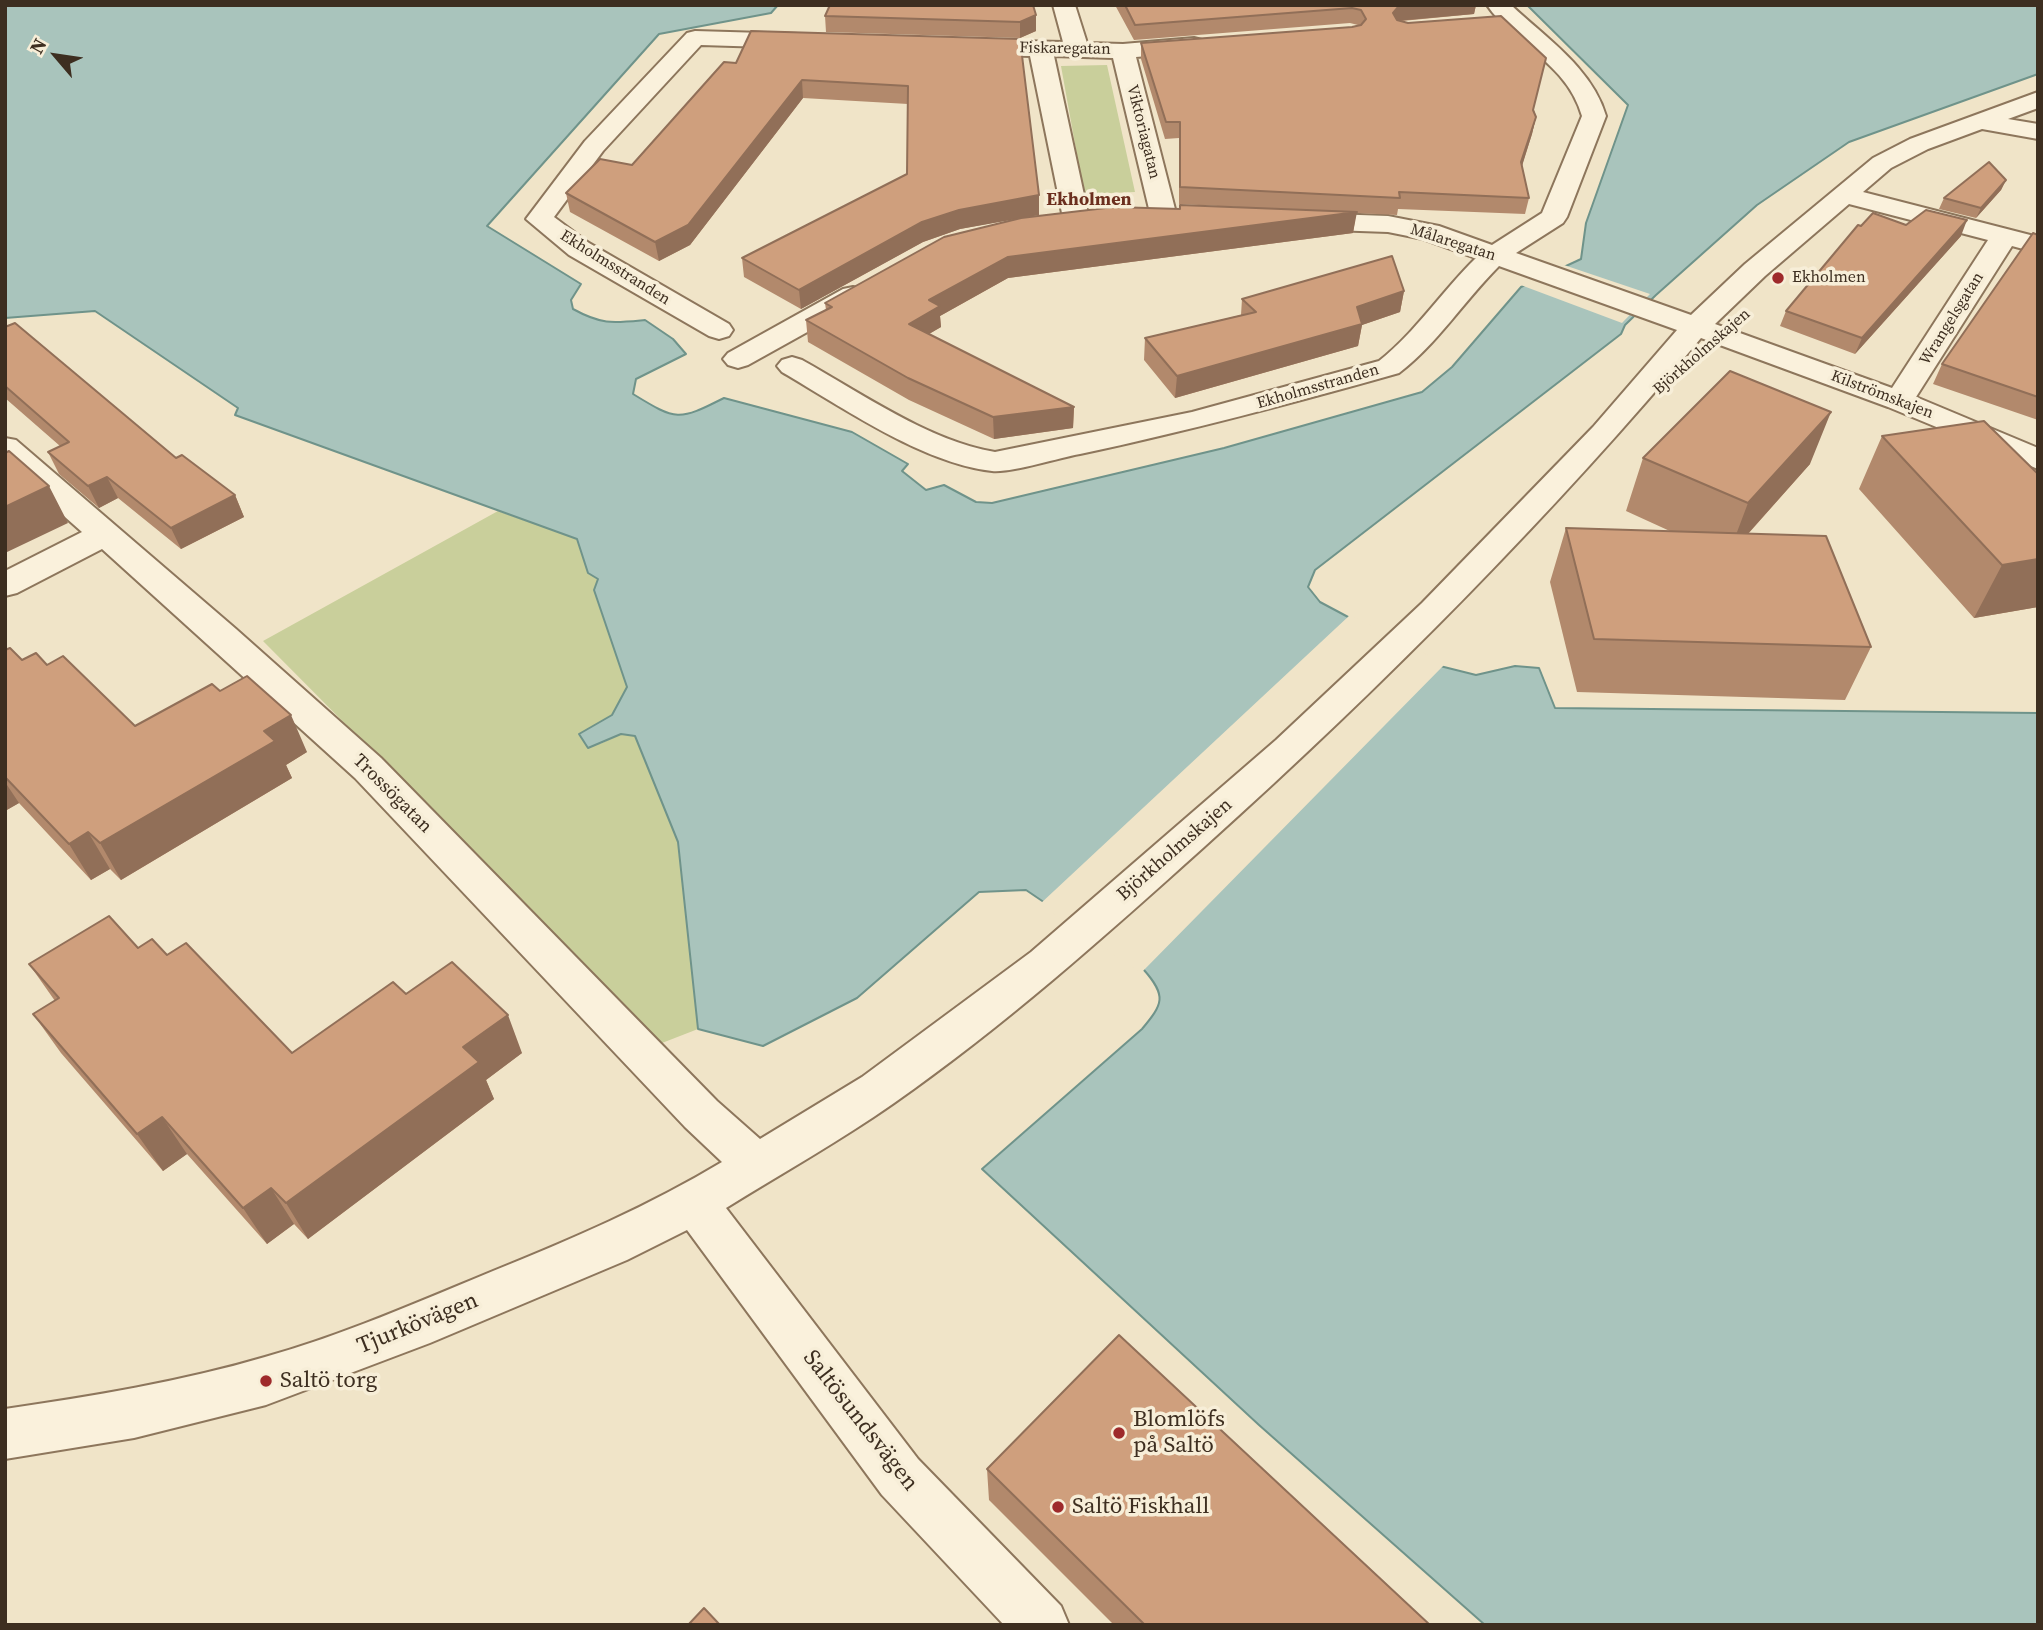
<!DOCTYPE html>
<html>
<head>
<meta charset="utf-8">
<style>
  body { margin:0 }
  #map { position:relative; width:2043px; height:1630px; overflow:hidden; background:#f0e4c8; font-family:"Source Serif 4",serif }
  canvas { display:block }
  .frame { position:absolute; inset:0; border:7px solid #3d2e20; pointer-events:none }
  .north { position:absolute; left:21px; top:21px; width:70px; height:70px; -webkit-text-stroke:5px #f7eed8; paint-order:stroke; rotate:299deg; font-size:19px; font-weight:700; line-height:28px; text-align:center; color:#3d2e20 }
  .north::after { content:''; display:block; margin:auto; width:24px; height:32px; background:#3d2e20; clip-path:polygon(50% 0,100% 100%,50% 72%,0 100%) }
</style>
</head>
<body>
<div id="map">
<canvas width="2043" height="1630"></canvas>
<div class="frame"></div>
<div class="north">N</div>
</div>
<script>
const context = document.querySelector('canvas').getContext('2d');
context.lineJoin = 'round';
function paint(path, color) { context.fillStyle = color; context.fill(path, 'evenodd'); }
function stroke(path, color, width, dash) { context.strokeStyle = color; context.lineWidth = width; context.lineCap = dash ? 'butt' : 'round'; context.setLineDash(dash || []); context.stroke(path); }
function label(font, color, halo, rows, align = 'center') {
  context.font = font + ' "Source Serif 4",serif'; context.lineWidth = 7; context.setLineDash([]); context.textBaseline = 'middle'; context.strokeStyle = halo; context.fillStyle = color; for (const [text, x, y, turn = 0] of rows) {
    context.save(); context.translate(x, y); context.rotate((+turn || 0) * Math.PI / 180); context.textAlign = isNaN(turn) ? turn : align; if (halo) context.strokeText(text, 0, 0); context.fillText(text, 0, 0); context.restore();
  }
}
paint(new Path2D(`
  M 1107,65 L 1135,192 L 1084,194 L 1061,66 Z
  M 498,511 L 577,539 L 588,572 L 598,579 L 594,590 L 627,687 L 612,715 L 579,734 L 600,744 L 621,734 L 635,735 L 679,843 L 698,1029 L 662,1043 L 263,641 Z`), '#c9cf9b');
const water = new Path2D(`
  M 5,5 L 778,5 L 771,13 L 659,34 L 487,226 L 581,284 L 571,300 L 573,309 C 602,325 613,323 645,320 L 673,339 L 686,354 L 636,379 L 633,394 C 677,421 678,421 724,398 L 852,432 L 908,464 L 902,471 L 926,490 L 944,485 L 976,502 L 992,503 L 1224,448 L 1422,392 L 1452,367 L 1521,287 L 1581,259 L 1586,223 L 1628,105 L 1527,5 L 2038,5 L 2038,74 L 1849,142 L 1757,205 L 1656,295 L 1625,325 L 1621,334 L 1315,570 L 1308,587 L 1320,602 L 1440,666 L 1476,675 L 1515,666 L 1539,668 L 1555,708 L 2038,713 L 2038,1625 L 1485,1625 L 1259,1425 L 982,1169 L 1142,1029 C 1163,1004 1167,996 1144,970 L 1026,890 L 979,892 L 857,998 L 763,1046 L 698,1029 L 678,842 L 635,736 L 621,734 L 588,748 L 579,734 L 612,715 L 627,687 L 594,590 L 598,579 L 588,573 L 577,539 L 235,415 L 238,408 L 95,311 L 5,318 Z`);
paint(water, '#a9c4bc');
stroke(water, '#6f938a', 2);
paint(new Path2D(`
  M 1561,264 L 1650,294 L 1622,323 L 1518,284 Z
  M 1350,615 L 1445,664 L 1141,973 L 1040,904 Z`), '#f0e4c8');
const minor = new Path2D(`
  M 1053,5 L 1075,5 L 1087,43 L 1123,44 L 1194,38 L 1202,40 L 1206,45 L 1202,50 L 1194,52 L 1136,57 L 1176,213 L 1172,219 L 1163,221 L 1154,219 L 1150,213 L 1113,58 L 1054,56 L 1089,218 L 1085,224 L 1076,226 L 1067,224 L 1063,218 L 1030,56 L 971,54 L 963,52 L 959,47 L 963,42 L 971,40 L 1063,42 Z
  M 1487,5 L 1511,5 C 1546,38 1592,68 1606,116 L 1567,217 L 1563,223 L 1516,253 L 1691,315 L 1745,264 L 1873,158 L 1910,139 L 2038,92 L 2038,108 L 2008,119 L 2038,124 L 2038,139 L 1982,129 L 1928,149 L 1891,168 L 1863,192 L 2038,237 L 2038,253 L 2012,246 L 1916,397 L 2038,448 L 2038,469 L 1888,407 L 1701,338 C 1548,520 1381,688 1204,847 C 1104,937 1004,1026 894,1103 C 840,1141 782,1173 726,1208 L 918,1459 L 1061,1606 L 1069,1625 L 1004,1625 L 882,1495 L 687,1230 L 627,1260 L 430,1343 L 266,1405 L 134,1438 L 5,1459 L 5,1409 C 93,1396 180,1382 265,1357 C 343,1335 418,1302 493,1271 C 572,1239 649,1206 722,1162 L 685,1127 L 355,778 L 102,549 L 17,593 L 5,596 L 5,571 L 82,532 L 5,464 L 5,438 L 16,440 L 236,629 L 381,758 L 717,1101 L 760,1139 L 862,1077 L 1031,952 L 1276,740 L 1422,603 L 1593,427 L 1677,330 L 1499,266 C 1464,301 1438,343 1399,373 C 1293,403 1188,431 1080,454 C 1058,458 1011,473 992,471 C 922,463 842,407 782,372 L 777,366 L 782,360 L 792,357 L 802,360 C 861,393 929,441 995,452 L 1192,412 L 1379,361 C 1416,332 1442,291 1476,258 L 1423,239 L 1388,232 L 1303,229 L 1294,227 L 1290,221 L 1294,215 L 1303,213 L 1388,216 L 1439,226 L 1492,245 L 1542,213 L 1582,116 C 1567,63 1515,46 1487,5 ZM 1849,204 L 1988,240 L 1892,388 L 1715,324 L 1765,276 Z
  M 695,31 L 798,34 L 806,36 L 810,41 L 806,46 L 798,48 L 701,45 L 603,151 L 554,217 L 589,243 L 729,324 L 733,330 L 729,336 L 719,339 L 709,336 L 569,255 L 526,219 L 585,141 L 687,33 Z
  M 853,287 L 863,289 L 867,295 L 863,301 L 748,365 L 738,368 L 728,365 L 723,359 L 728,353 L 843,289 Z`);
stroke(minor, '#8d765c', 4);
paint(minor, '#faf1dc');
paint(new Path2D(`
  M 1033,5 L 1036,31 L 1020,38 L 826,32 L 825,16 Z
  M 1115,5 L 1476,5 L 1474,14 L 1402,21 L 1534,110 L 1536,117 L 1532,134 L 1522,165 L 1529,198 L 1525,214 L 1398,209 L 1397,215 L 1356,213 L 1353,233 L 1008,278 L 940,316 L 941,327 L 929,334 L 1074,407 L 1073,428 L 994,439 L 909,400 L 808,342 L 806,320 L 826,310 L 825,303 L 1019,218 L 960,229 L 923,242 L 801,309 L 744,277 L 742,258 L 907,174 L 908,104 L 803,98 L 690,245 L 659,261 L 570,212 L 566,193 L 632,165 L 736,63 L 1020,39 L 1039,195 L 1039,215 L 1024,217 L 1180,209 L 1277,209 L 1179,204 L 1179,138 L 1165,139 L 1141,59 L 1141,43 L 1352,27 L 1358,25 L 1350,23 L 1134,40 Z
  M 2006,180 L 2001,190 L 1976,218 L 1939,209 L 1944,198 Z
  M 1906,225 L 1961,236 L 1855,354 L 1780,326 L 1786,311 L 1861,226 Z
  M 2038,232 L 2038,420 L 1933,384 L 1942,364 Z
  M 1404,291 L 1400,312 L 1362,325 L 1358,346 L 1175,398 L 1144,360 L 1145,338 L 1241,315 L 1242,299 Z
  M 5,327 L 176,458 L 235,495 L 244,517 L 181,549 L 118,498 L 99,508 L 59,474 L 48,452 L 60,446 L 5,398 Z
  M 1882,436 L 2038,474 L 2038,607 L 1974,618 L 1859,489 Z
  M 1643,458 L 1810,464 L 1748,534 L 1871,647 L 1845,700 L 1577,692 L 1550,582 L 1566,528 L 1672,532 L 1626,511 Z
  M 5,650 L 22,660 L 47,665 L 135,726 L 220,691 L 307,752 L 286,765 L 292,778 L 121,880 L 110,869 L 91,880 L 19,803 L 5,811 Z
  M 138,948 L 167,955 L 292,1053 L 406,994 L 522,1053 L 486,1080 L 494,1099 L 308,1239 L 294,1224 L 267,1244 L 187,1154 L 163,1171 L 61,1053 L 33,1014 L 55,1001 L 29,964 Z
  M 987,1469 L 1430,1625 L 1114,1625 L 989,1500 Z`), '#b2896c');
paint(new Path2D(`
  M 1476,5 L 1474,14 L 1396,21 L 1393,13 L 1399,6 Z
  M 1036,15 L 1036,31 L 1020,38 L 1020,22 Z
  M 802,80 L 803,98 L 690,245 L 659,261 L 655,242 Z
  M 1536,117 L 1532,134 L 1518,179 L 1521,162 Z
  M 2006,180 L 2001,190 L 1976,218 L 1981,208 Z
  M 1039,195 L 1039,215 L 960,229 L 923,242 L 801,309 L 799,290 L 922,222 L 959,210 Z
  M 1357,212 L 1353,233 L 1008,278 L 940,316 L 941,327 L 910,345 L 909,324 L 929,300 L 1008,257 Z
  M 1967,220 L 1961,236 L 1855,354 L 1862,338 Z
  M 1404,291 L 1400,312 L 1362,325 L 1358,346 L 1175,398 L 1177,376 L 1357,307 Z
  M 1074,407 L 1073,428 L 994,439 L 993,417 Z
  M 1831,412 L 1810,464 L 1728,556 L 1748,503 Z
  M 107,477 L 118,498 L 99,508 L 88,486 Z
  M 49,486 L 68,523 L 5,553 L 5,507 Z
  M 235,495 L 244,517 L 181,549 L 171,528 Z
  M 2038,559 L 2038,607 L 1974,618 L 2002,565 Z
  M 291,715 L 307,752 L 286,765 L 292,778 L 121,880 L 100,843 L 264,731 Z
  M 5,782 L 19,803 L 5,811 Z
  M 88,832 L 110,869 L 91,880 L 69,844 Z
  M 508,1015 L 522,1053 L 486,1080 L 494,1099 L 308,1239 L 286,1203 L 463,1047 Z
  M 162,1117 L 187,1154 L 163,1171 L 137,1134 Z
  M 271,1188 L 294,1224 L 267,1244 L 243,1208 Z`), '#916f58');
const building = new Path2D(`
  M 830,5 L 1033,5 L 1036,15 L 1020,22 L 825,16 Z
  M 1125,5 L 1403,5 L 1399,6 L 1393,13 L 1397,20 L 1408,23 L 1501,16 L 1546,58 L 1533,110 L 1536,117 L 1521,162 L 1529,198 L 1399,192 L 1400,198 L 1180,187 L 1180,122 L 1166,122 L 1141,43 L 1352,27 L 1361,25 L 1366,19 L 1361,10 L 1352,8 L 1135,25 Z
  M 751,31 L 1020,39 L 1039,195 L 959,210 L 922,222 L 799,290 L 742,258 L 907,174 L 908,86 L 802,80 L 688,225 L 655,242 L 566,193 L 600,159 L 632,165 L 724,62 L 736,63 Z
  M 1989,162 L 2006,180 L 1981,208 L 1944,198 Z
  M 1180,205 L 1357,212 L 1008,257 L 929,300 L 940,306 L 909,324 L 1074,407 L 993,417 L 908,378 L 806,320 L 832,307 L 825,303 L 944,237 L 1021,218 L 1114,207 L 1180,209 Z
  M 1926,210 L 1967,220 L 1862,338 L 1786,311 L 1858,225 L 1861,226 L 1873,213 L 1906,225 Z
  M 2033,233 L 2038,235 L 2038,397 L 1942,364 Z
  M 1392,256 L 1404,291 L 1357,307 L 1362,324 L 1177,376 L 1145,338 L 1256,312 L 1242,299 Z
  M 15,323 L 176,458 L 182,455 L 235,495 L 171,528 L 107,477 L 88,486 L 48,452 L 69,442 L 5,386 L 5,327 Z
  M 1730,371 L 1831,412 L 1748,503 L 1643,458 Z
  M 1984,421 L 2038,474 L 2038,559 L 2002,565 L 1882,436 Z
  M 9,451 L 49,486 L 5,507 L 5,453 Z
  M 1566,528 L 1826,536 L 1871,647 L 1594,639 Z
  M 10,648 L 22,660 L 36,653 L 47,665 L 63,656 L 135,726 L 212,684 L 220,691 L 247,676 L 291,715 L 264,731 L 275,741 L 100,843 L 88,832 L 69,844 L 5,777 L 5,650 Z
  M 109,916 L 138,948 L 152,939 L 167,955 L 186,943 L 292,1053 L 393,982 L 406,994 L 452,962 L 508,1015 L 463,1047 L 479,1062 L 286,1203 L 271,1188 L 243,1208 L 162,1117 L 137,1134 L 33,1014 L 59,998 L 29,964 Z
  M 1119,1335 L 1430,1625 L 1145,1625 L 987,1469 Z
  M 704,1608 L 720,1625 L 688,1625 Z`);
paint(building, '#cf9f7d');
stroke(building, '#916f58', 2);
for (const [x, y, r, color] of [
  [1778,278,7,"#9e2a2b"],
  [266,1381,7,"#9e2a2b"],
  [1119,1433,7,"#9e2a2b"],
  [1058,1507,7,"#9e2a2b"]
]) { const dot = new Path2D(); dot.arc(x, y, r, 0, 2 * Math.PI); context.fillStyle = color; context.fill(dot); stroke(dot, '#f7eed8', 2.5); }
label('16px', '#3d2e20', '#f7eed8', [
  ["Fiskaregatan",1065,49,1],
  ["Viktoriagatan",1143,132,76],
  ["Målaregatan",1453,243,18],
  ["Ekholmsstranden",615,268,32],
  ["Wrangelsgatan",1952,319,-58],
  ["Björkholmskajen",1702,352,-41],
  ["Ekholmsstranden",1318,387,-16],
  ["Kilströmskajen",1882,395,21]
]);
label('16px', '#3d2e20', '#f7eed8', [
  ["Ekholmen",1792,278]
], 'left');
label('bold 18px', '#6b2e1e', '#f7eed8', [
  ["Ekholmen",1089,200]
]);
label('19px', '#3d2e20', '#f7eed8', [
  ["Trossögatan",392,794,45],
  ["Björkholmskajen",1175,850,-41]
]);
label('23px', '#3d2e20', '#f7eed8', [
  ["Tjurkövägen",418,1324,-22],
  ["Saltösundsvägen",860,1421,52]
]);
label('23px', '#3d2e20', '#f7eed8', [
  ["Saltö torg",280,1381],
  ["Blomlöfs",1133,1420],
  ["på Saltö",1133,1446],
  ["Saltö Fiskhall",1072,1507]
], 'left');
</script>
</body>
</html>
